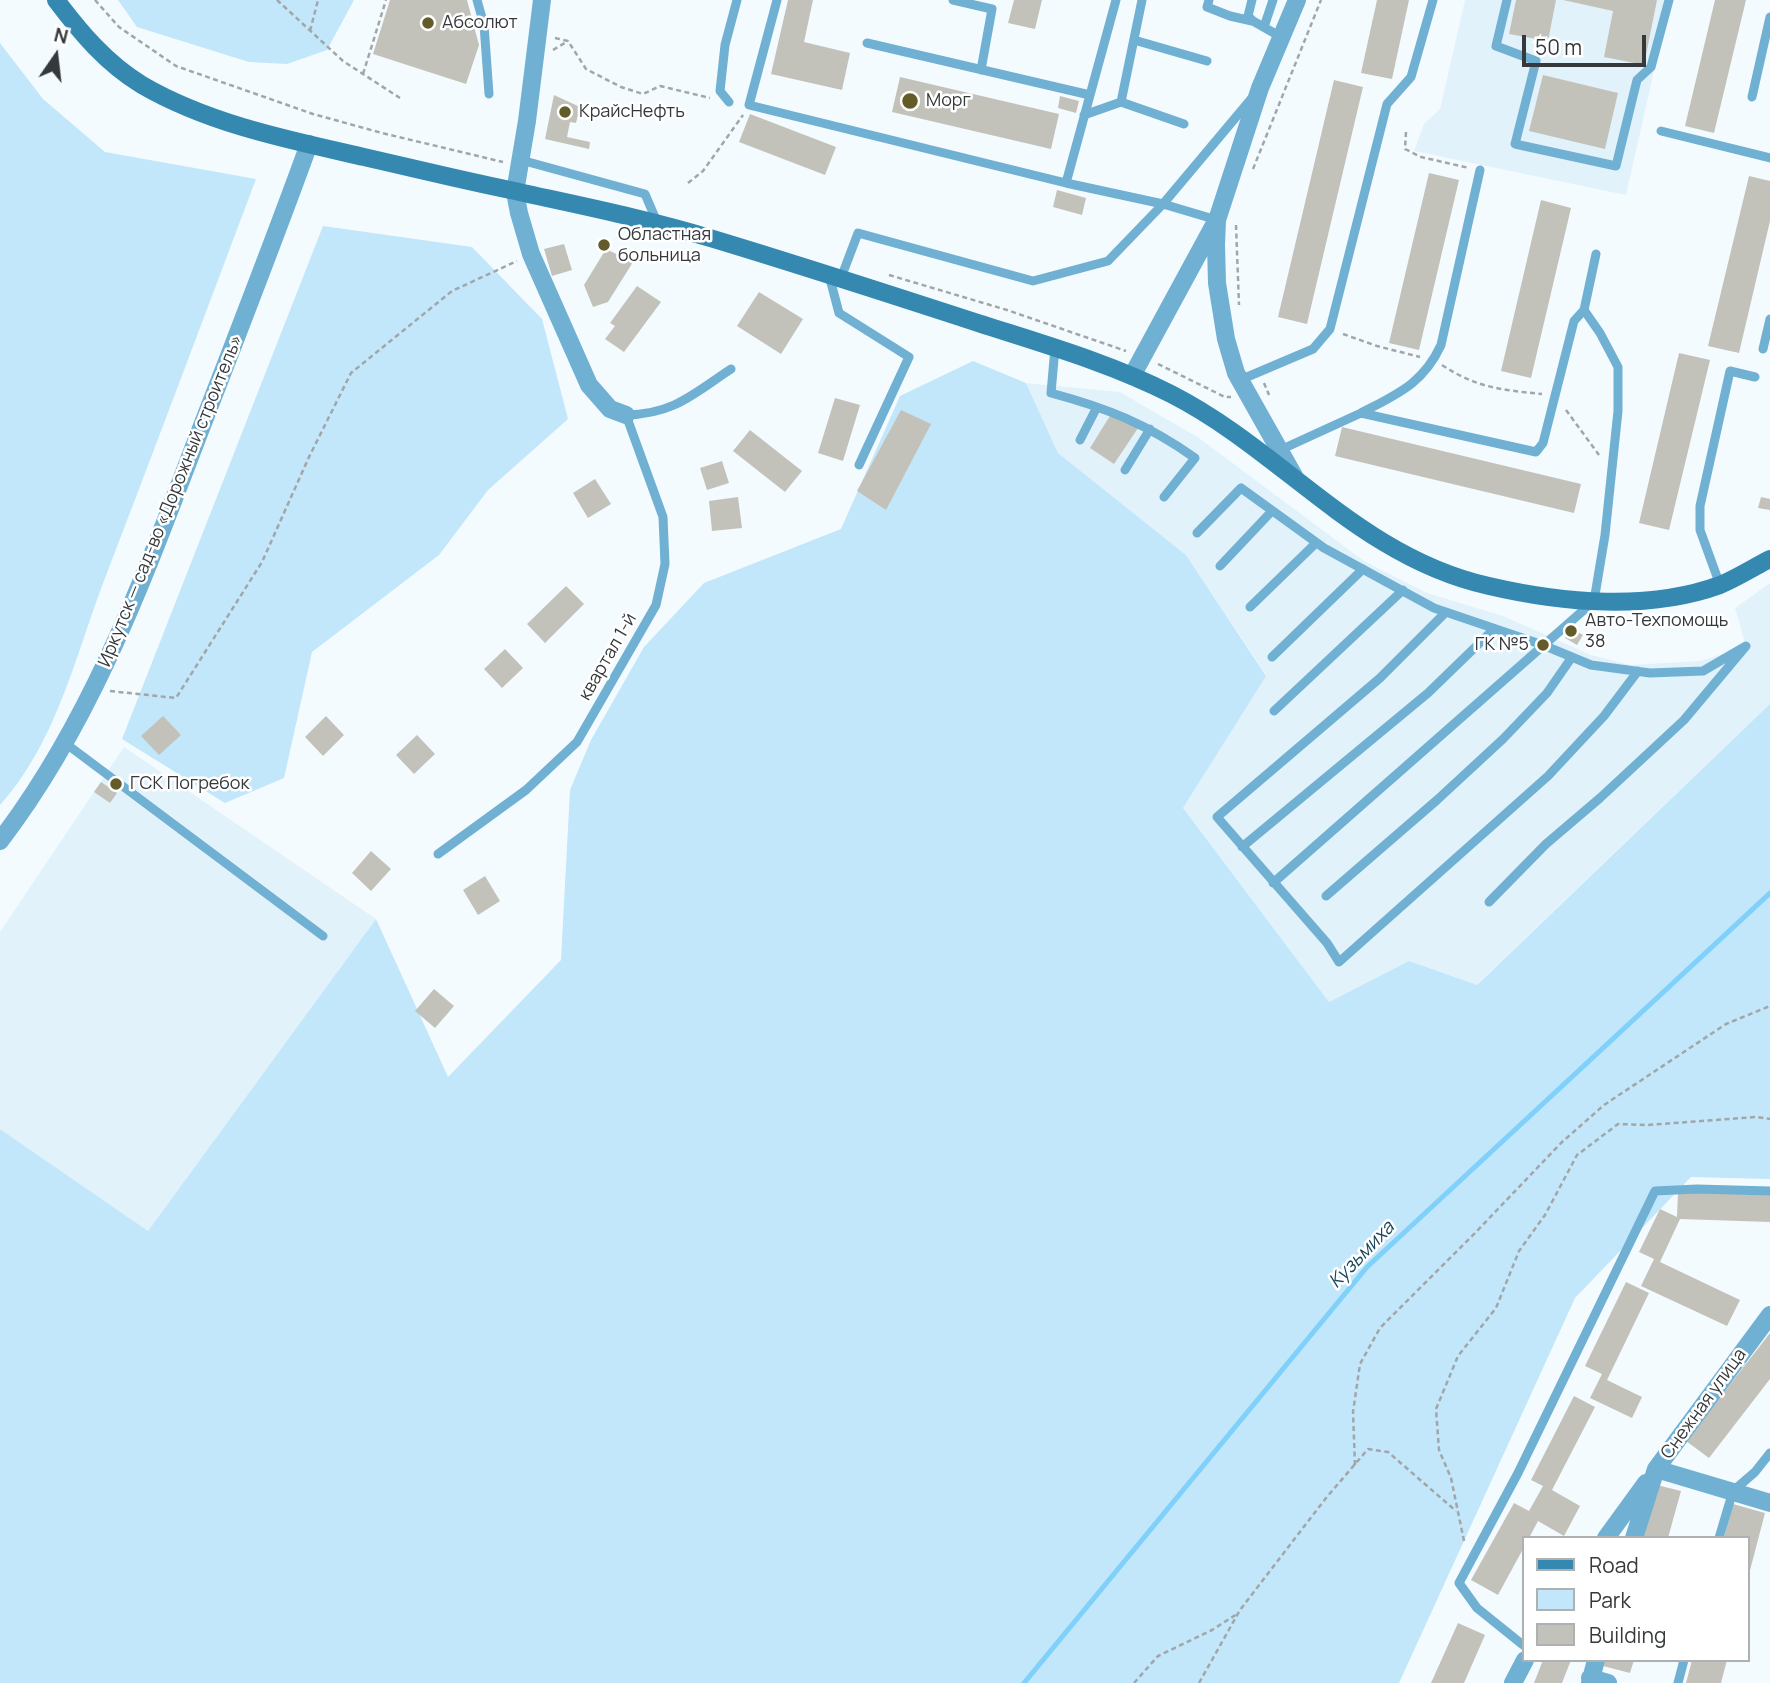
<!DOCTYPE html>
<html>
<head>
<meta charset="utf-8">
<style>
  body { margin:0 }
  #map { position:relative; width:1770px; height:1683px; overflow:hidden; background:#f4fbfe; font-family:Manrope,sans-serif }
  canvas { display:block }
  .legend { position:absolute; left:1522px; top:1536px; width:228px; height:126px; box-sizing:border-box; background:#fff; border:2px solid #afb0b1; margin:0; padding:9px 12px; list-style:none; font-size:21px; color:#36393b }
  .legend li { display:flex; align-items:center; gap:14px; height:35px }
  .legend b { width:35px; border:2px solid #afb0b1 }
  .north { position:absolute; left:21px; top:21px; width:70px; height:70px; -webkit-text-stroke:5px #fff; paint-order:stroke; rotate:14deg; font-size:19px; font-weight:700; line-height:28px; text-align:center; color:#36393b }
  .north::after { content:''; display:block; margin:auto; width:24px; height:32px; background:#36393b; clip-path:polygon(50% 0,100% 100%,50% 72%,0 100%) }
  .scale { position:absolute; left:1522px; top:35px; width:124px; height:32px; box-sizing:border-box; border:4px solid #36393b; border-top:0; padding-left:9px; font-size:21px; line-height:24px; white-space:nowrap; color:#36393b; -webkit-text-stroke:5px #fff; paint-order:stroke }
</style>
</head>
<body>
<div id="map">
<canvas width="1770" height="1683"></canvas>
<ul class="legend">
<li><b style="height:9px;background:#3589b1"></b>Road</li>
<li><b style="height:19px;background:#c2e6fa"></b>Park</li>
<li><b style="height:19px;background:#c3c2ba"></b>Building</li>
</ul>
<div class="north">N</div>
<div class="scale">50 m</div>
</div>
<script>
const context = document.querySelector('canvas').getContext('2d');
context.lineJoin = 'round';
function paint(path, color) { context.fillStyle = color; context.fill(path, 'evenodd'); }
function stroke(path, color, width, dash) { context.strokeStyle = color; context.lineWidth = width; context.lineCap = dash ? 'butt' : 'round'; context.setLineDash(dash || []); context.stroke(path); }
function label(font, color, halo, rows, align = 'center') {
  context.font = font + ' Manrope,sans-serif'; context.lineWidth = 5; context.setLineDash([]); context.textBaseline = 'middle'; context.strokeStyle = halo; context.fillStyle = color; for (const [text, x, y, turn = 0] of rows) {
    context.save(); context.translate(x, y); context.rotate((+turn || 0) * Math.PI / 180); context.textAlign = isNaN(turn) ? turn : align; if (halo) context.strokeText(text, 0, 0); context.fillText(text, 0, 0); context.restore();
  }
}
paint(new Path2D(`
  M 1465,0 L 1670,0 L 1626,195 L 1414,151 L 1424,124 L 1440,109 Z
  M 1026,383 L 1120,392 L 1199,438 L 1364,561 L 1427,593 L 1503,616 L 1591,655 L 1631,665 L 1700,661 L 1746,647 L 1735,608 L 1770,583 L 1770,704 L 1476,985 L 1409,961 L 1329,1002 L 1183,808 L 1266,675 L 1186,555 L 1058,453 Z
  M 124,747 L 376,919 L 148,1231 L 0,1129 L 0,932 Z`), '#e2f2fb');
paint(new Path2D(`
  M 118,0 L 354,0 L 327,50 L 287,64 L 249,62 L 137,27 Z
  M 0,43 L 43,99 L 105,152 L 256,179 C 205,315 154,450 102,586 C 74,661 55,744 0,805 Z
  M 323,226 L 472,247 L 542,319 L 568,419 L 488,490 L 439,555 L 312,652 L 284,778 L 225,803 L 122,739 Z
  M 973,361 L 1026,383 L 1058,453 L 1186,555 L 1266,676 L 1183,808 L 1329,1002 L 1409,961 L 1477,985 L 1770,704 L 1770,1179 L 1691,1177 L 1575,1298 L 1399,1683 L 0,1683 L 0,1129 L 148,1231 L 376,919 L 448,1077 L 561,960 L 570,790 L 591,740 L 644,647 L 704,583 L 841,529 L 900,396 Z`), '#c2e6fa');
stroke(new Path2D(`
  M 1024,1683 L 1367,1267 L 1770,893`), '#7fd0fa', 5);
paint(new Path2D(`
  M 390,0 L 467,0 L 479,45 L 466,84 L 373,54 Z
  M 788,0 L 813,0 L 804,42 L 850,53 L 842,90 L 771,74 Z
  M 1014,0 L 1042,0 L 1035,29 L 1008,23 Z
  M 1377,0 L 1409,0 L 1392,79 L 1361,73 Z
  M 1516,0 L 1556,0 L 1548,41 L 1509,34 Z
  M 1563,0 L 1657,0 L 1644,65 L 1604,57 L 1613,11 Z
  M 1715,0 L 1746,0 L 1714,133 L 1685,126 Z
  M 1543,75 L 1618,93 L 1605,149 L 1529,131 Z
  M 900,77 L 1059,114 L 1051,149 L 892,112 Z
  M 1334,80 L 1363,87 L 1307,324 L 1278,317 Z
  M 554,95 L 580,107 L 576,123 L 570,122 L 567,137 L 590,142 L 589,149 L 545,139 Z
  M 1060,96 L 1079,101 L 1076,113 L 1058,108 Z
  M 750,114 L 836,147 L 825,175 L 739,142 Z
  M 1429,173 L 1459,180 L 1419,350 L 1389,343 Z
  M 1749,176 L 1770,181 L 1770,221 L 1739,353 L 1708,346 Z
  M 1057,190 L 1086,198 L 1082,215 L 1053,207 Z
  M 1541,200 L 1571,208 L 1531,378 L 1501,371 Z
  M 564,244 L 572,270 L 552,276 L 544,249 Z
  M 606,249 L 633,262 L 608,302 L 593,307 L 584,285 Z
  M 637,286 L 661,302 L 624,352 L 605,339 L 615,326 L 610,323 Z
  M 759,292 L 803,319 L 781,354 L 737,326 Z
  M 1679,353 L 1710,360 L 1669,530 L 1639,523 Z
  M 835,398 L 860,405 L 843,461 L 818,453 Z
  M 901,410 L 931,424 L 886,510 L 857,491 Z
  M 1113,411 L 1138,428 L 1114,464 L 1090,448 Z
  M 1342,427 L 1581,484 L 1574,513 L 1335,456 Z
  M 750,430 L 802,471 L 785,492 L 733,451 Z
  M 722,461 L 729,483 L 707,490 L 700,468 Z
  M 595,479 L 611,504 L 588,518 L 573,493 Z
  M 738,497 L 742,528 L 712,531 L 709,501 Z
  M 1761,497 L 1770,499 L 1770,510 L 1758,508 Z
  M 566,586 L 584,604 L 545,643 L 527,624 Z
  M 1571,628 L 1583,635 L 1577,645 L 1565,638 Z
  M 505,649 L 523,668 L 502,688 L 484,669 Z
  M 163,716 L 181,735 L 159,755 L 141,736 Z
  M 326,716 L 344,735 L 323,756 L 305,737 Z
  M 417,735 L 435,754 L 414,774 L 396,755 Z
  M 101,782 L 117,793 L 110,803 L 94,792 Z
  M 371,851 L 391,869 L 371,891 L 352,873 Z
  M 485,876 L 500,901 L 478,915 L 463,890 Z
  M 434,989 L 454,1006 L 435,1028 L 415,1011 Z
  M 1678,1192 L 1770,1195 L 1770,1222 L 1680,1219 L 1660,1262 L 1740,1300 L 1727,1326 L 1641,1286 L 1654,1259 L 1639,1252 L 1660,1209 L 1677,1217 Z
  M 1626,1282 L 1649,1293 L 1607,1380 L 1642,1397 L 1632,1418 L 1590,1398 L 1602,1374 L 1585,1366 Z
  M 1770,1333 L 1770,1379 L 1709,1458 L 1686,1441 Z
  M 1574,1396 L 1595,1407 L 1552,1490 L 1580,1506 L 1564,1536 L 1538,1521 L 1529,1538 L 1523,1538 L 1523,1549 L 1498,1595 L 1471,1580 L 1514,1503 L 1529,1511 L 1543,1486 L 1531,1480 Z
  M 1653,1484 L 1681,1491 L 1668,1538 L 1638,1538 Z
  M 1733,1504 L 1765,1513 L 1748,1578 L 1747,1538 L 1724,1538 Z
  M 1458,1623 L 1485,1635 L 1464,1683 L 1431,1683 Z
  M 1543,1660 L 1571,1660 L 1562,1683 L 1534,1683 Z
  M 1604,1660 L 1634,1660 L 1630,1673 L 1603,1666 Z
  M 1692,1660 L 1727,1660 L 1721,1683 L 1686,1683 Z`), '#c3c2ba');
stroke(new Path2D(`
  M 95,0 L 119,27 L 176,66 L 313,114 L 382,133 L 503,162
  M 277,0 L 343,61 L 400,98
  M 310,31 L 318,0
  M 555,38 L 568,41 L 586,69 L 621,87 L 643,94 L 660,86 L 710,98
  M 553,50 L 568,41
  M 363,74 L 386,0
  M 1406,132 L 1405,149 L 1421,157 L 1469,168
  M 1253,169 L 1321,0
  M 688,183 L 703,171 L 743,115
  M 1236,225 L 1239,305
  M 889,275 L 1007,310 L 1126,351
  M 1343,334 L 1377,346 L 1420,357
  M 1158,364 L 1225,397 L 1231,397
  M 1442,365 C 1477,388 1502,390 1542,394
  M 1264,383 L 1269,395
  M 1566,410 L 1599,455
  M 110,691 L 176,698 L 262,562 L 309,457 L 351,373 L 452,291 L 517,261
  M 1355,1465 L 1353,1412 L 1360,1364 L 1380,1328 L 1476,1232 L 1561,1143 L 1604,1105 L 1726,1024 L 1770,1006
  M 1464,1541 L 1451,1478 L 1439,1450 L 1436,1409 L 1458,1356 L 1496,1308 L 1519,1251 L 1545,1215 L 1577,1155 L 1618,1124 L 1647,1125 L 1756,1117 L 1770,1119
  M 1134,1683 L 1158,1656 L 1212,1630 L 1237,1614
  M 1199,1683 L 1240,1610 L 1326,1498 L 1368,1449 L 1388,1452 L 1456,1511`), '#a1a6a9', 2.5, [5, 3.5]);
stroke(new Path2D(`
  M 477,0 L 484,25 L 489,94
  M 777,0 L 749,105 L 1066,183
  M 953,0 L 992,9 L 981,70
  M 1116,0 L 1066,183 L 1163,204 L 1217,220
  M 1209,0 L 1207,7 L 1230,16 L 1252,21
  M 1252,0 L 1248,16 L 1253,21 L 1281,37
  M 1507,0 L 1496,46 L 1536,61 L 1515,144 L 1616,166 L 1637,80 L 1651,67 L 1669,0
  M 1264,27 L 1273,0
  M 1134,40 L 1207,61
  M 867,43 L 1090,95
  M 1752,97 L 1770,17
  M 729,102 L 720,91 L 725,45 L 737,0
  M 1121,102 L 1142,0
  M 1084,115 L 1121,102 L 1184,124
  M 1661,131 L 1770,158
  M 521,160 L 645,194 L 657,222
  M 829,275 L 839,313 L 909,357 L 859,465
  M 841,278 L 858,233 L 1033,281 L 1108,261 L 1163,204 L 1252,98
  M 1055,348 L 1051,393 C 1107,408 1147,424 1195,458 L 1164,497
  M 1763,349 L 1770,319
  M 1240,380 L 1313,349 L 1330,329 L 1387,104 L 1411,77 L 1433,0
  M 1361,413 C 1397,394 1423,384 1441,345 L 1480,170
  M 1080,440 L 1097,407
  M 1278,451 L 1361,413 L 1536,452 L 1543,443 L 1574,321 L 1584,310
  M 1125,470 L 1150,429
  M 1197,533 L 1241,488 L 1324,548 L 1434,608 L 1543,645 L 1591,665 L 1650,673 L 1703,671 L 1746,646 L 1684,720 L 1600,798 L 1546,844 L 1489,902
  M 1220,566 L 1271,512
  M 1720,585 L 1700,530 L 1700,506 L 1730,371 L 1755,377
  M 1250,607 L 1316,543
  M 1446,612 L 1380,678 L 1217,817 L 1327,943 L 1339,962 L 1548,776 L 1604,716 L 1638,671
  M 1272,657 L 1363,569
  M 1274,711 L 1403,590
  M 65,743 L 323,936
  M 1242,847 L 1428,693 L 1494,629
  M 438,854 L 526,790 L 577,742 L 656,605 L 665,564 L 663,517 L 626,415 C 674,414 693,394 731,369
  M 1273,883 L 1594,601 L 1605,535 L 1618,411 L 1618,367 L 1600,333 L 1584,310 L 1596,254
  M 1326,896 L 1437,800 L 1503,739 L 1547,693 L 1572,657
  M 1719,1538 L 1733,1491 L 1755,1472 L 1770,1453
  M 1523,1645 L 1477,1608 L 1459,1583 L 1518,1473 L 1655,1191 L 1697,1189 L 1770,1191
  M 1678,1683 L 1684,1660`), '#70b0d3', 9);
stroke(new Path2D(`
  M 542,0 L 527,121 L 515,192 L 519,213 L 531,254 L 589,385 L 610,409 L 626,415
  M 1656,1469 L 1770,1503
  M 1606,1538 L 1646,1483
  M 1634,1538 L 1656,1469 L 1770,1315
  M 1590,1678 L 1608,1683
  M 1513,1683 L 1525,1660
  M 1590,1683 L 1596,1660`), '#70b0d3', 18);
stroke(new Path2D(`
  M 1132,376 L 1214,225
  M 1294,476 L 1236,373 L 1226,339 L 1217,283 L 1216,245 L 1217,220 L 1260,88 L 1297,0
  M 0,841 C 88,726 139,591 190,457 C 230,353 271,249 309,144`), '#70b0d3', 18);
stroke(new Path2D(`
  M 56,0 C 81,33 106,63 142,85 C 209,124 289,140 364,157 C 412,168 461,180 510,190 C 577,205 644,218 710,238 C 800,265 889,294 978,323 C 1043,344 1110,363 1171,394 C 1283,451 1359,557 1489,586 C 1562,603 1649,611 1720,585 C 1737,578 1754,567 1770,559`), '#3589b1', 18);
for (const [x, y, r, color] of [
  [428,23,7,"#635c28"],
  [910,101,9,"#635c28"],
  [565,112,7,"#635c28"],
  [604,245,7,"#635c28"],
  [1571,631,7,"#635c28"],
  [1543,645,7,"#635c28"],
  [116,784,7,"#635c28"]
]) { const dot = new Path2D(); dot.arc(x, y, r, 0, 2 * Math.PI); context.fillStyle = color; context.fill(dot); stroke(dot, '#fff', 2.5); }
label('18px', '#36393b', '#fff', [
  ["Абсолют",442,23],
  ["Морг",926,101],
  ["КрайсНефть",579,112],
  ["Областная",618,235],
  ["больница",618,256],
  ["Авто-Техпомощь",1585,621],
  ["38",1585,642],
  ["ГК №5",1529,645,"right"],
  ["ГСК Погребок",130,784]
], 'left');
label('18px', '#36393b', '#fff', [
  ["Иркутск — сад-во «Дорожный строитель»",171,501,-68],
  ["квартал 1-й",608,657,-60],
  ["Снежная улица",1704,1404,-54]
]);
label('italic 19px', '#19465c', '#fff', [
  ["Кузьмиха",1362,1255,-46]
]);
</script>
</body>
</html>
